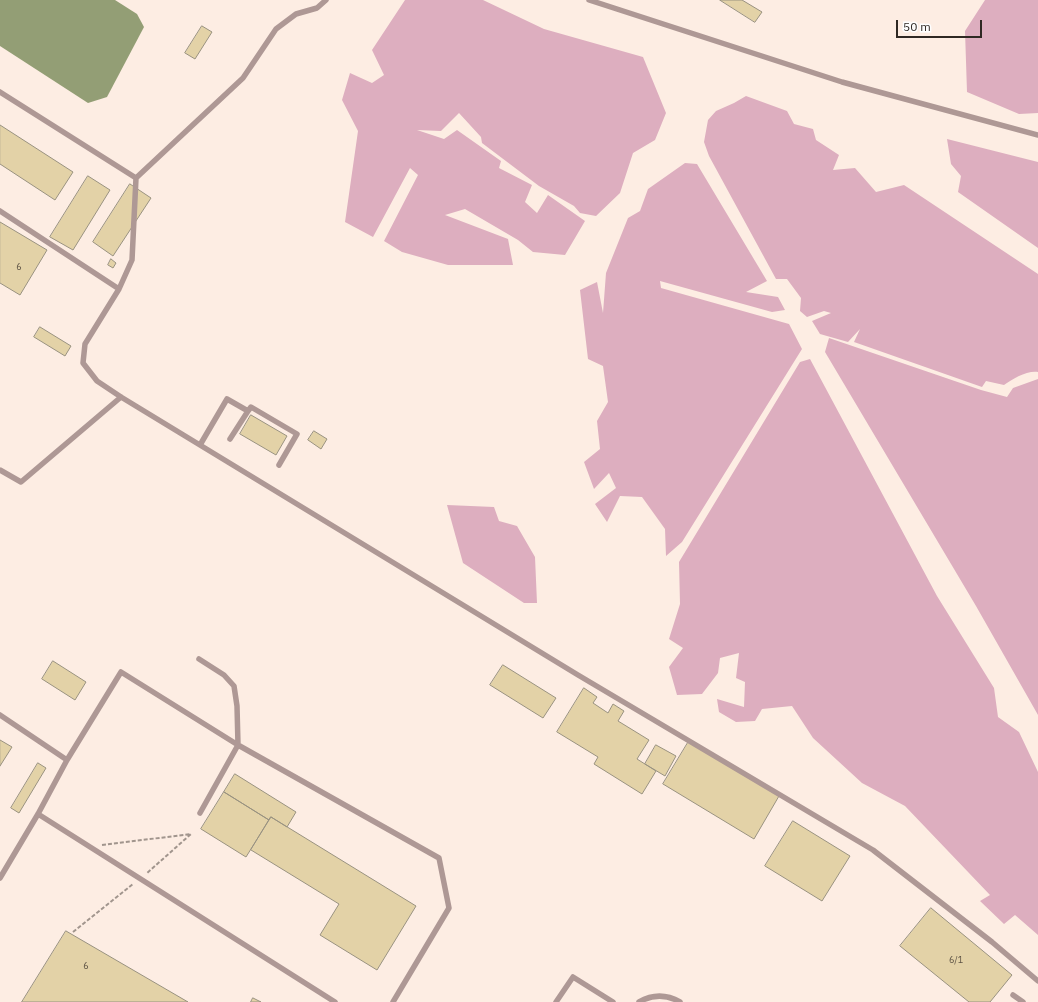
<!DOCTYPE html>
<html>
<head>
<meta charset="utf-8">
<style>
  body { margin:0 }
  #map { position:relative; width:1038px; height:1002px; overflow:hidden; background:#fdede3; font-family:"IBM Plex Sans",sans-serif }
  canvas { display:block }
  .scale { position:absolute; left:896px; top:20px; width:86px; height:18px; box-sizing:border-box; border:2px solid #2f2823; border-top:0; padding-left:5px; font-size:12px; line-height:14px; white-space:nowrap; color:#2f2823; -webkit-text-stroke:3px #fefefe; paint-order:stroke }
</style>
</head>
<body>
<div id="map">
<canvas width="1038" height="1002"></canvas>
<div class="scale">50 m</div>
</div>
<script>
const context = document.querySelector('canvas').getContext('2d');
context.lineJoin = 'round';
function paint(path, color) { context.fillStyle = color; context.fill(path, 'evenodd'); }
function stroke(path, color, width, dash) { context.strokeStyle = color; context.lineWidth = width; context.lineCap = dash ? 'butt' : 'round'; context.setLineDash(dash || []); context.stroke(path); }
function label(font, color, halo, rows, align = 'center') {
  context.font = font + ' "IBM Plex Sans",sans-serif'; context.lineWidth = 3; context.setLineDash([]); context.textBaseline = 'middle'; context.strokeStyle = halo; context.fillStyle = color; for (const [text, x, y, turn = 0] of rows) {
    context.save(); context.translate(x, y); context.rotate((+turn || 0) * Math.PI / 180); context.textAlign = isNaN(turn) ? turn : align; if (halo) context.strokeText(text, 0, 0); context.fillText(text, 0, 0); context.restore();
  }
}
paint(new Path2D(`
  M 405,0 L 483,0 L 544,29 L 643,57 L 666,113 L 655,140 L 633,153 L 620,193 L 596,216 L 580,213 L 574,206 L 539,186 L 482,143 L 481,137 L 459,113 L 441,131 L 417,130 L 444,139 L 457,130 L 501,161 L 499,168 L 532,185 L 525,202 L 537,213 L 548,195 L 585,221 L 565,255 L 533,252 L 518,240 L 465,209 L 445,215 L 508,239 L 513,265 L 448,265 L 402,252 L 384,241 L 418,175 L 410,168 L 373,237 L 345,222 L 358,131 L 342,100 L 350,73 L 372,83 L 384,75 L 372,50 Z
  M 985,0 L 1038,0 L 1038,113 L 1019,114 L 967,92 L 965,31 Z
  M 746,96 L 787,111 L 794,124 L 813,129 L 816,140 L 839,155 L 833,170 L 855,168 L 876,192 L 904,185 L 1038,274 L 1038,372 C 1028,370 1012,379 1004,385 L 986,381 L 982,387 L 854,342 L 860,329 L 848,342 L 820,334 L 812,321 L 831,313 L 824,311 L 807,317 L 800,311 L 801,298 L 787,279 L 776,279 L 709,156 L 704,142 L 708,120 L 716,111 L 734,103 Z
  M 947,139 L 1038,162 L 1038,248 L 958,192 L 961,176 L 951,164 Z
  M 685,163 L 697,164 L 767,281 L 746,292 L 778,297 L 785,310 L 772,312 L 660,281 L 661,288 L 789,324 L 802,349 L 682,542 L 666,556 L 665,529 L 642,497 L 620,496 L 607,522 L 595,504 L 616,488 L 609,473 L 594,489 L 584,462 L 600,449 L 597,421 L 608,402 L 603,366 L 588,359 L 580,290 L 597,282 L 603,313 L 606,273 L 628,218 L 640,211 L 648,189 Z
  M 829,338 L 981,390 L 1007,397 L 1013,388 L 1038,379 L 1038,715 L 976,606 L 825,352 Z
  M 810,359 L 937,596 L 994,688 L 998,717 L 1019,732 L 1038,772 L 1038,935 L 1015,915 L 1004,924 L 980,901 L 990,895 L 905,806 L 862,783 L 813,738 L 792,706 L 762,709 L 755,721 L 736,722 L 719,712 L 717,699 L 744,707 L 745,682 L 736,678 L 739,653 L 720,658 L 718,673 L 702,694 L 677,695 L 669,667 L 683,648 L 669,639 L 680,604 L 679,562 L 800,362 Z
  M 447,505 L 494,507 L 499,521 L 517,526 L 535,557 L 537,603 L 524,603 L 463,563 Z`), '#ddaebf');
paint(new Path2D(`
  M 0,0 L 115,0 L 137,14 L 144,27 L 107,97 L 88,103 L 0,46 Z`), '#939e75');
const building = new Path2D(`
  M 720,0 L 742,0 L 762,12 L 755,22 Z
  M 202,26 L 212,32 L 195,59 L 185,53 Z
  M 0,125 L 73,172 L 55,200 L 0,164 Z
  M 88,176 L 110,190 L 73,250 L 50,237 Z
  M 130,184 L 151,198 L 113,256 L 93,242 Z
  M 0,222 L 47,250 L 20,295 L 0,283 Z
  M 111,259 L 116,263 L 113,268 L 108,265 Z
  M 40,327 L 71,346 L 65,356 L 34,337 Z
  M 251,415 L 287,436 L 276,455 L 240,434 Z
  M 314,431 L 327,439 L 321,449 L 308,440 Z
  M 53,661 L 86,682 L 75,700 L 42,679 Z
  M 503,665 L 556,698 L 543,718 L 490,685 Z
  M 584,688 L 597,697 L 593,703 L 608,713 L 613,704 L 624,711 L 618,721 L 649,740 L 637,759 L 656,771 L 642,794 L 594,764 L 598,757 L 557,732 Z
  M 0,740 L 12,747 L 0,766 Z
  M 689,741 L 779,796 L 754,839 L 663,784 Z
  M 656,745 L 676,756 L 665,776 L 645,764 Z
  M 38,763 L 46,768 L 19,813 L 11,808 Z
  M 235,774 L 296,812 L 287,827 L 271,817 L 269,820 L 224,792 Z
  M 224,792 L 269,820 L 246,857 L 201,829 Z
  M 271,817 L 416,906 L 377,970 L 320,935 L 339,904 L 251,850 Z
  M 793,821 L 850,856 L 822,901 L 765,866 Z
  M 931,908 L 1012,975 L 990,1002 L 969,1002 L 900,946 Z
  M 66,931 L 188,1002 L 22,1002 Z
  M 253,998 L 261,1002 L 251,1002 Z`);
paint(building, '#e3d2a7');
stroke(building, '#999280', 1);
stroke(new Path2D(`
  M 102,845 L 191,834 L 146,874
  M 73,932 L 133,884`), '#a1958d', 2, [4, 2]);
stroke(new Path2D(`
  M 326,0 L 317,8 L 296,14 L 276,29 L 243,78 L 136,178 L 132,260 L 119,289 L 85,344 L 83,363 L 97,381 L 121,397 L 578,675 L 873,850 L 992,942 L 1038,981
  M 589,0 L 842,82 L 1038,135
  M 0,92 L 136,178
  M 0,211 L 119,289
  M 230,439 L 248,411
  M 200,445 L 227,399 L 248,411 L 251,407 L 297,434 L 279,465
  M 0,470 L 21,482 L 121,397
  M 199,659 L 224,675 L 234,686 L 237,706 L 238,745 L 200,813
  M 0,715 L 67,760
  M 38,814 L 335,1002
  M 0,878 L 38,814 L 67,760 L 121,672 L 238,745 L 439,858 L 449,908 L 393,1002
  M 1013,995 L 1023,1002
  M 556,1002 L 573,977 L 613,1002
  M 639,1002 C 653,994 666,994 680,1002`), '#ae9895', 5.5);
label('9px', '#5c5244', null, [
  ["6",19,267],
  ["6/1",956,960],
  ["6",86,966]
]);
</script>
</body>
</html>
